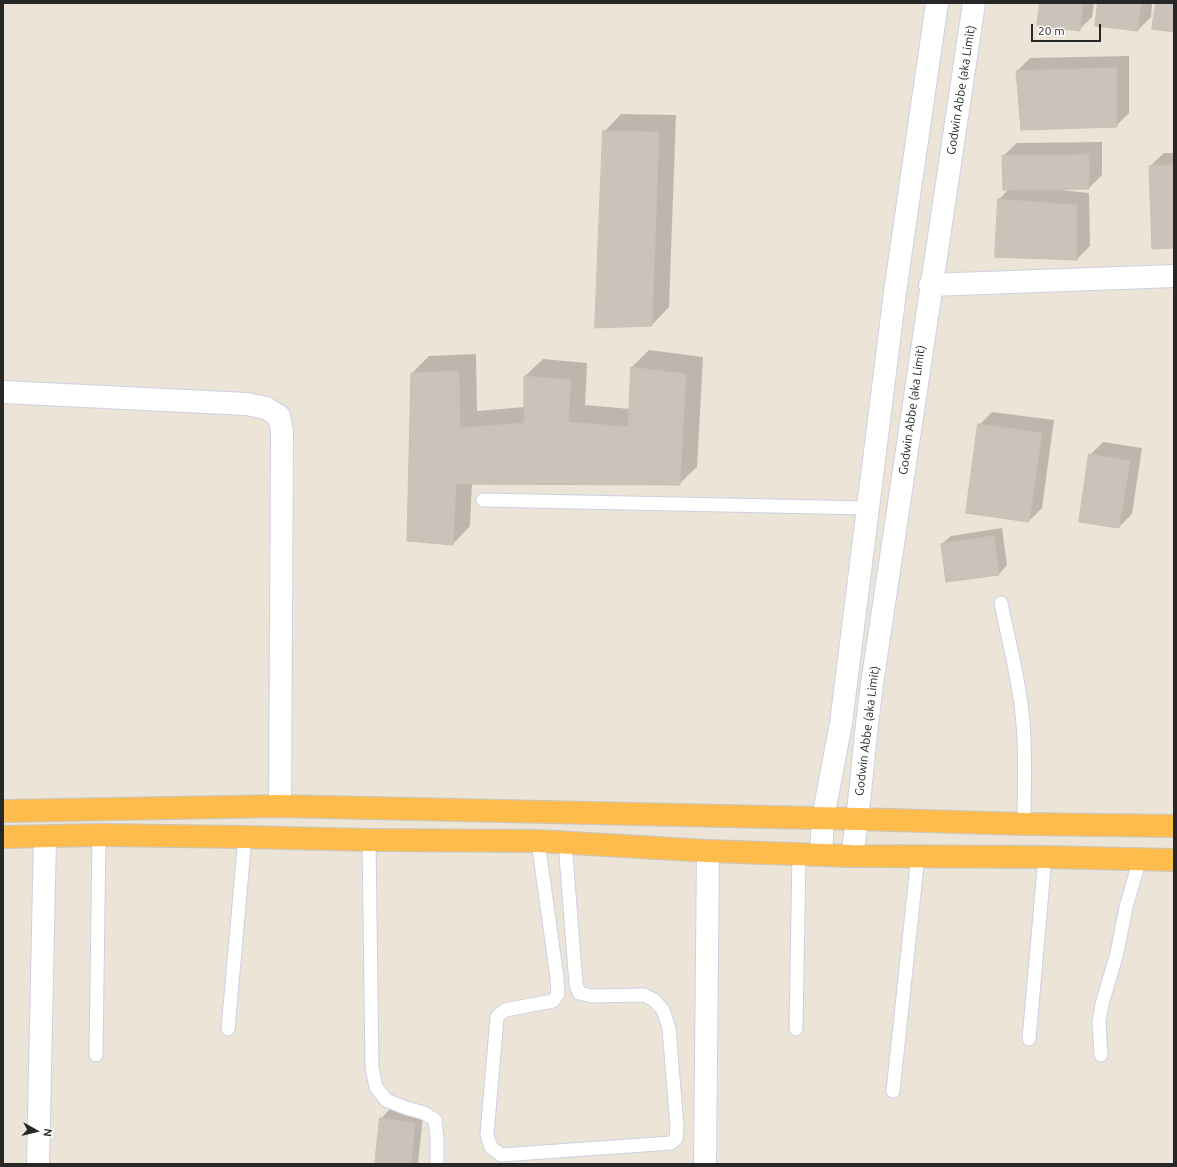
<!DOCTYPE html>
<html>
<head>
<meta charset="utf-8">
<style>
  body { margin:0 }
  #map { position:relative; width:1177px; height:1167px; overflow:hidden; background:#ece4d7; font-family:Ubuntu,sans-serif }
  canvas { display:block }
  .frame { position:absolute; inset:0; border:4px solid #272727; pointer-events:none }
  .north { position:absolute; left:16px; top:1111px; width:40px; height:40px; -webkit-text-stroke:3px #fff; paint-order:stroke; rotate:98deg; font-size:11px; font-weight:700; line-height:16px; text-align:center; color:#272727 }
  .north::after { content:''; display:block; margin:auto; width:14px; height:18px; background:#272727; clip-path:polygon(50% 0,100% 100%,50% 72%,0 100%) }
  .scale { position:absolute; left:1031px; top:24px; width:70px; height:18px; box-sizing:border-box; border:2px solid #272727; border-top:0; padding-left:5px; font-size:12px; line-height:14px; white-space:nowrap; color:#272727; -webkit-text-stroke:3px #fff; paint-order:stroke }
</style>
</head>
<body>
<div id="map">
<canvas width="1177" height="1167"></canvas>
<div class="frame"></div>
<div class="north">N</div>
<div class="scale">20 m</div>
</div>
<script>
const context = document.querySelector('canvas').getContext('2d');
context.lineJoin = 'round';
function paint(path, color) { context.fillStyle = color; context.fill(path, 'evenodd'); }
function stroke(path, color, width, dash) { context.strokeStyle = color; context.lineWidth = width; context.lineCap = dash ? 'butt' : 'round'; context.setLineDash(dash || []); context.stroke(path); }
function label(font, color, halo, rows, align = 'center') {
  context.font = font + ' Ubuntu,sans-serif'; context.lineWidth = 3.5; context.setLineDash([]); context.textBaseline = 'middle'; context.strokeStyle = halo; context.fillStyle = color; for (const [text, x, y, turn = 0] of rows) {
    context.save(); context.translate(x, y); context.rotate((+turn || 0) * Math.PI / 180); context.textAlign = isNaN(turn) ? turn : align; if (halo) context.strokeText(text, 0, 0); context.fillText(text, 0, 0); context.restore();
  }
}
paint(new Path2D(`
  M 1041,3 L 1094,3 L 1092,17 L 1079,30 Z
  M 1099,3 L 1152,3 L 1151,17 L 1138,30 Z
  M 1129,56 L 1129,113 L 1116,126 L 1017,71 L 1030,58 Z
  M 621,114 L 676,115 L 669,307 L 652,325 L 604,132 Z
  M 1102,142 L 1102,175 L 1089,188 L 1062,189 L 1062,190 L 1089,193 L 1090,246 L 1077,259 L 996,256 L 999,199 L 1009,189 L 1003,156 L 1017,143 Z
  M 1164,153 L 1174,153 L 1174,247 L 1150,166 Z
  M 649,350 L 703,357 L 697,467 L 679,484 L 472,483 L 470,526 L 453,544 L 408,540 L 412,373 L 429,356 L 476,354 L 477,411 L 525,407 L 525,376 L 543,359 L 587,363 L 585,405 L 630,409 L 632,367 Z
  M 992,412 L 1054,420 L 1042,508 L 1029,521 L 979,425 Z
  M 1103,442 L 1142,448 L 1132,514 L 1119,527 L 1090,455 Z
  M 1002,528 L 1007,565 L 999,574 L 942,544 L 951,536 Z
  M 389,1110 L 423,1114 L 418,1164 L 376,1164 L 381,1119 Z`), '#0003');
const building = new Path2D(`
  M 1040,3 L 1083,3 L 1080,31 L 1037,26 Z
  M 1098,3 L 1141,3 L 1138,31 L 1095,26 Z
  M 1156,3 L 1174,3 L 1174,32 L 1152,29 Z
  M 1117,68 L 1117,127 L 1021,130 L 1016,71 Z
  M 603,131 L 659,132 L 652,326 L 595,328 Z
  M 1089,155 L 1089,189 L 1003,190 L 1002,156 Z
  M 1174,165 L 1174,248 L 1152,249 L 1149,166 Z
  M 998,199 L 1077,205 L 1077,260 L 995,257 Z
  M 631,367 L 686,374 L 680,485 L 456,484 L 453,545 L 407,541 L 411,373 L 459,371 L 460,428 L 524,423 L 524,376 L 571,380 L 568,422 L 628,427 Z
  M 978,424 L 1042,433 L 1029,522 L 966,513 Z
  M 1089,454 L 1130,461 L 1119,528 L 1079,522 Z
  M 994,536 L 999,575 L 946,582 L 941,544 Z
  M 380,1118 L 415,1123 L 411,1164 L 375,1164 Z`);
paint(building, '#cac3ba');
stroke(building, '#c7c0b1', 1);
const service = new Path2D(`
  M 483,500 L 868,508
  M 1001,603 C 1009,643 1020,683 1023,723 C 1026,756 1024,790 1024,824
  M 369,840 L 372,1068 L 376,1087 L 386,1100 L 406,1108 L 424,1113 L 435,1120 L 437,1138 L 437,1164
  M 538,841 L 557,978 L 558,994 L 553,1001 L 505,1010 L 497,1017 L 487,1135 L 491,1147 L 501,1155 L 671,1143 L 676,1139 L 677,1127 L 669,1028 L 663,1010 L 654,1000 L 644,995 L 592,996 L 579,993 L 576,984 L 565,842
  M 228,1029 L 245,837
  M 796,1029 L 799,853
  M 1029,1039 L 1045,857
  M 96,1055 L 99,835
  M 1101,1055 L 1099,1022 L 1102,1004 L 1117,953 L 1126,907 L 1140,859
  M 893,1091 L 918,856`);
const minor = new Path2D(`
  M 930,285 L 1174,276
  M 3,392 L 247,404 L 266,408 L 279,416 L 282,432 L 280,806
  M 38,1164 L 45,837
  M 705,1164 L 708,851`);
const tertiary = new Path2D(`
  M 821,855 L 823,818 L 841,723 L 895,292 L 937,3
  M 852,856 C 861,799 864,741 872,684 C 905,457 939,230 974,3`);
const trunk = new Path2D(`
  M 3,811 L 280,806 L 858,819 L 1024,824 L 1174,826
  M 3,837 L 99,835 L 245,837 L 369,840 L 538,841 L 708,851 L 852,856 L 1045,857 L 1174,860`);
stroke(service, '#ccd0e3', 15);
stroke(minor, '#ccd0e3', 24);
stroke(tertiary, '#ccd0e3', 24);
stroke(trunk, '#c7c7c7', 24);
stroke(service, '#fff', 13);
stroke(minor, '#fff', 22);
stroke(tertiary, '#fff', 22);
stroke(trunk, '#febc4d', 22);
label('12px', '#272727', '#fff', [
  ["Godwin Abbe (aka Limit)",961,90,-81],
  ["Godwin Abbe (aka Limit)",912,410,-82],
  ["Godwin Abbe (aka Limit)",867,731,-83]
]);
</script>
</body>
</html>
